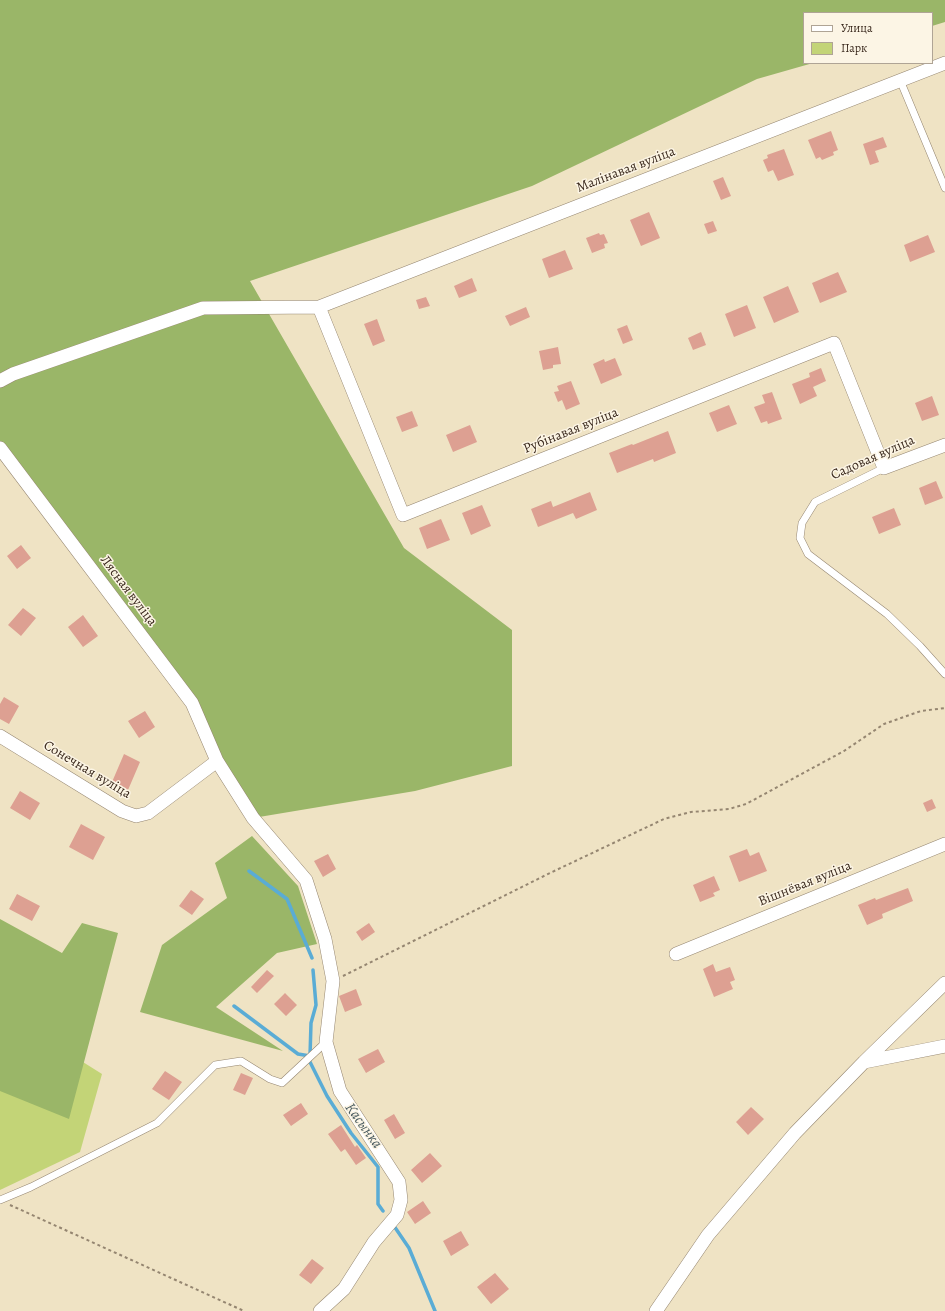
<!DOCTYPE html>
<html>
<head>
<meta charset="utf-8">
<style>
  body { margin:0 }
  #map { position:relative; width:945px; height:1311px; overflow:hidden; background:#efe3c4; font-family:Alegreya,serif }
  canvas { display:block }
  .legend { position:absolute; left:803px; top:12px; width:130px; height:52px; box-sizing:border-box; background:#fcf5e5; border:1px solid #afa495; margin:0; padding:5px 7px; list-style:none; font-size:12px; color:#3b2a1e }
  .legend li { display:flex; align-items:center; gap:8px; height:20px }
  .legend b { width:20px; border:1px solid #afa495 }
</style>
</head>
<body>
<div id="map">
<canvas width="945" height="1311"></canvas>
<ul class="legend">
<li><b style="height:5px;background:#fff"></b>Улица</li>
<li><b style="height:11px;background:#c3d477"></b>Парк</li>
</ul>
</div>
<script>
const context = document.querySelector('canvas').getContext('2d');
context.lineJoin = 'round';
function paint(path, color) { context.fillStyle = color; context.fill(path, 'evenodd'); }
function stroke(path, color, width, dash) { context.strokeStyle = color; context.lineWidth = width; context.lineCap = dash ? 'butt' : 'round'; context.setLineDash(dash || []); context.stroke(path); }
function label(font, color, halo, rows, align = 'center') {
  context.font = font + ' Alegreya,serif'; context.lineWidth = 3; context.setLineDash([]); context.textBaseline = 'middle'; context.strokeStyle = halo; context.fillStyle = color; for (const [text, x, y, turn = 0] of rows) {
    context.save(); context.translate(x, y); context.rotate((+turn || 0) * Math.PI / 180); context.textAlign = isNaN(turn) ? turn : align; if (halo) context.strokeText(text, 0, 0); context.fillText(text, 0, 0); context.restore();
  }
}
paint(new Path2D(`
  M 0,1010 L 102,1074 L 80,1152 L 0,1190 Z`), '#c3d477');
paint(new Path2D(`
  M 0,0 L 945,0 L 945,22 L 932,26 L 932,13 L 804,13 L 804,63 L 813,63 L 757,79 L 532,186 L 250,281 L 404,548 L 512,630 L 512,766 L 415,791 L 253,818 L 192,703 L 0,448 Z
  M 252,836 L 298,886 L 317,944 L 277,953 L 216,1007 L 283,1051 L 140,1012 L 162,945 L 227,898 L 215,863 Z
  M 0,919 L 62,953 L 82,923 L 118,933 L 69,1119 L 0,1091 Z`), '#9ab668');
stroke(new Path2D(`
  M 249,871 L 287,899 L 312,958
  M 234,1006 L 298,1054 L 310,1056 L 311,1023 L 316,1005 L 313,970
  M 309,1060 L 327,1096 L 351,1133 L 378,1167 L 378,1204 L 383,1211
  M 394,1226 L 409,1248 L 435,1311`), '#5aacd5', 3.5);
paint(new Path2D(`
  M 831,131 L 838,150 L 833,152 L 834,155 L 822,160 L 820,157 L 816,159 L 808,140 Z
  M 883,137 L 887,147 L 875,151 L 879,162 L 870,165 L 863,144 Z
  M 784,149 L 794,175 L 778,181 L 773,170 L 768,172 L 763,160 L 768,158 L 767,155 Z
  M 723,177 L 731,196 L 721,200 L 713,181 Z
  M 649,212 L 660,238 L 641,246 L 630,220 Z
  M 713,221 L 717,231 L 708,234 L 704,224 Z
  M 599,233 L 600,235 L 604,234 L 608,243 L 604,244 L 605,248 L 592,253 L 586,238 Z
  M 928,235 L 935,252 L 910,262 L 904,245 Z
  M 565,250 L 573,269 L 549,278 L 542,259 Z
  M 838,272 L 847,292 L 820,303 L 812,283 Z
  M 472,278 L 477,291 L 459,298 L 454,286 Z
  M 788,286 L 799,312 L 774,323 L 763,297 Z
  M 426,297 L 430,306 L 419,309 L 416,300 Z
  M 747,305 L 756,328 L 734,337 L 725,314 Z
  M 526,307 L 530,317 L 510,326 L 505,316 Z
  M 377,319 L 385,341 L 373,346 L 364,324 Z
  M 627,325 L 633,340 L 623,344 L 617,329 Z
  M 701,332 L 706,345 L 693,350 L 688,338 Z
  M 558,347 L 561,364 L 553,365 L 553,368 L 543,370 L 539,351 Z
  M 615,358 L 622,375 L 601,384 L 593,364 L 604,359 L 605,362 Z
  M 821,368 L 826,381 L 813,387 L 817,396 L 800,404 L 792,384 L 810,377 L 809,373 Z
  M 571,381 L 580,404 L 566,410 L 562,400 L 558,402 L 554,392 L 559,391 L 557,386 Z
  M 772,392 L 782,419 L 768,424 L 767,421 L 761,423 L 754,407 L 765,403 L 762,395 Z
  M 932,396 L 939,415 L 922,421 L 915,403 Z
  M 729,405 L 737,424 L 717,432 L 709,413 Z
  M 412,411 L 418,426 L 402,432 L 396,417 Z
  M 470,425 L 477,442 L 453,452 L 446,435 Z
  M 668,431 L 676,453 L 654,462 L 653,459 L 617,473 L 609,453 L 632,444 L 633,445 Z
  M 936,481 L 943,498 L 925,505 L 919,488 Z
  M 590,492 L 597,510 L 576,519 L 573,513 L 538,527 L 531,509 L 551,501 L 553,507 Z
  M 482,505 L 491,526 L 471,535 L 462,513 Z
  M 894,508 L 901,525 L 879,534 L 872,517 Z
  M 441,519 L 450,540 L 427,549 L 419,528 Z
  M 21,545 L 31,558 L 17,569 L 7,556 Z
  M 23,608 L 36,618 L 21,636 L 8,625 Z
  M 83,615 L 98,636 L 83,647 L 68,627 Z
  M 4,697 L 19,706 L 9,724 L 0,719 L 0,704 Z
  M 145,711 L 155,727 L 139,738 L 128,721 Z
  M 124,754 L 140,762 L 128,790 L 112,782 Z
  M 20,791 L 40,803 L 30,820 L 10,808 Z
  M 932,799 L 936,808 L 927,812 L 923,803 Z
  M 81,824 L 105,837 L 93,860 L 69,847 Z
  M 747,849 L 750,856 L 759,852 L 767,871 L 739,882 L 729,856 Z
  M 328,854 L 336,869 L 323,877 L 314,861 Z
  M 714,876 L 720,890 L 713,893 L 715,896 L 700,902 L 693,885 Z
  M 908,888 L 913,901 L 882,914 L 883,918 L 867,925 L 858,905 L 875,898 L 876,900 Z
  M 191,890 L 204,899 L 192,915 L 179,906 Z
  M 17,894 L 40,906 L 32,921 L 9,909 Z
  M 369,923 L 375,932 L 362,941 L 356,932 Z
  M 713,964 L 716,972 L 730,967 L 735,980 L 730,982 L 733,989 L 714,997 L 703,969 Z
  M 267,970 L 274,976 L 257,993 L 251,987 Z
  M 356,989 L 362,1005 L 345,1012 L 339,996 Z
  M 285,993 L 297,1005 L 286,1016 L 274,1004 Z
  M 378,1049 L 385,1062 L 366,1073 L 358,1059 Z
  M 165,1071 L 182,1082 L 169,1100 L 152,1089 Z
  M 241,1073 L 253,1078 L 245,1095 L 233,1090 Z
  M 301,1103 L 308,1114 L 291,1126 L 283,1115 Z
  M 751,1107 L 764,1119 L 748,1135 L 736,1122 Z
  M 394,1114 L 405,1133 L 395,1139 L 384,1120 Z
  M 341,1125 L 355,1147 L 357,1145 L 366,1158 L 356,1165 L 345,1149 L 341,1152 L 328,1134 Z
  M 430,1153 L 442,1166 L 422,1183 L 411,1170 Z
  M 423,1201 L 431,1213 L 415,1224 L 407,1212 Z
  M 461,1231 L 469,1245 L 451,1256 L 443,1241 Z
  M 312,1259 L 324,1268 L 311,1284 L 299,1275 Z
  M 495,1273 L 509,1289 L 491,1304 L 477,1287 Z`), '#dda092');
const service = new Path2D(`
  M 900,80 L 945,188
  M 884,468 L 815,502 L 802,523 L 800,538 L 808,554 L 887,614 L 920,646 L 945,674
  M 0,1200 L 31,1187 L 157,1123 L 215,1065 L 241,1061 L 270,1079 L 282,1083 L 326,1042`);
const minor = new Path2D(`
  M 319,307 L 403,515 L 834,343 L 884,468 L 945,445
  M 0,381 L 13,374 L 203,308 L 319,307 L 945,63
  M 0,448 L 192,703 L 217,761 L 253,818 L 306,880 L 325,939 L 333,981 L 326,1042 L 340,1091 L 399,1182 L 401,1200 L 397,1215 L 374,1242 L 344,1289 L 320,1311
  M 0,736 L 122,811 L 136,816 L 148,813 L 217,761
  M 676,954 L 945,844
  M 864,1062 L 945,1046
  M 656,1311 L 708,1235 L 795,1133 L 864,1062 L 945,983`);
stroke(service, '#958671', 8);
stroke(minor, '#958671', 14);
stroke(new Path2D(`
  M 343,976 L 550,873 L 664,819 L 691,812 L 729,809 L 746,804 L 844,751 L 884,724 L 921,711 L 945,708
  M 10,1205 L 244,1311`), '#958671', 2, [3, 3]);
stroke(service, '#fff', 7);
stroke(minor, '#fff', 13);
label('14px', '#3b2a1e', '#fcf5e5', [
  ["Малінавая вуліца",626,170,-21],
  ["Рубінавая вуліца",571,431,-22],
  ["Садовая вуліца",873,458,-24],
  ["Лясная вуліца",128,591,53],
  ["Сонечная вуліца",87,770,31],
  ["Вішнёвая вуліца",805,884,-22]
]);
label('italic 15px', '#46585e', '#fcf5e5', [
  ["Касынка",363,1126,54]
]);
</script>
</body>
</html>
